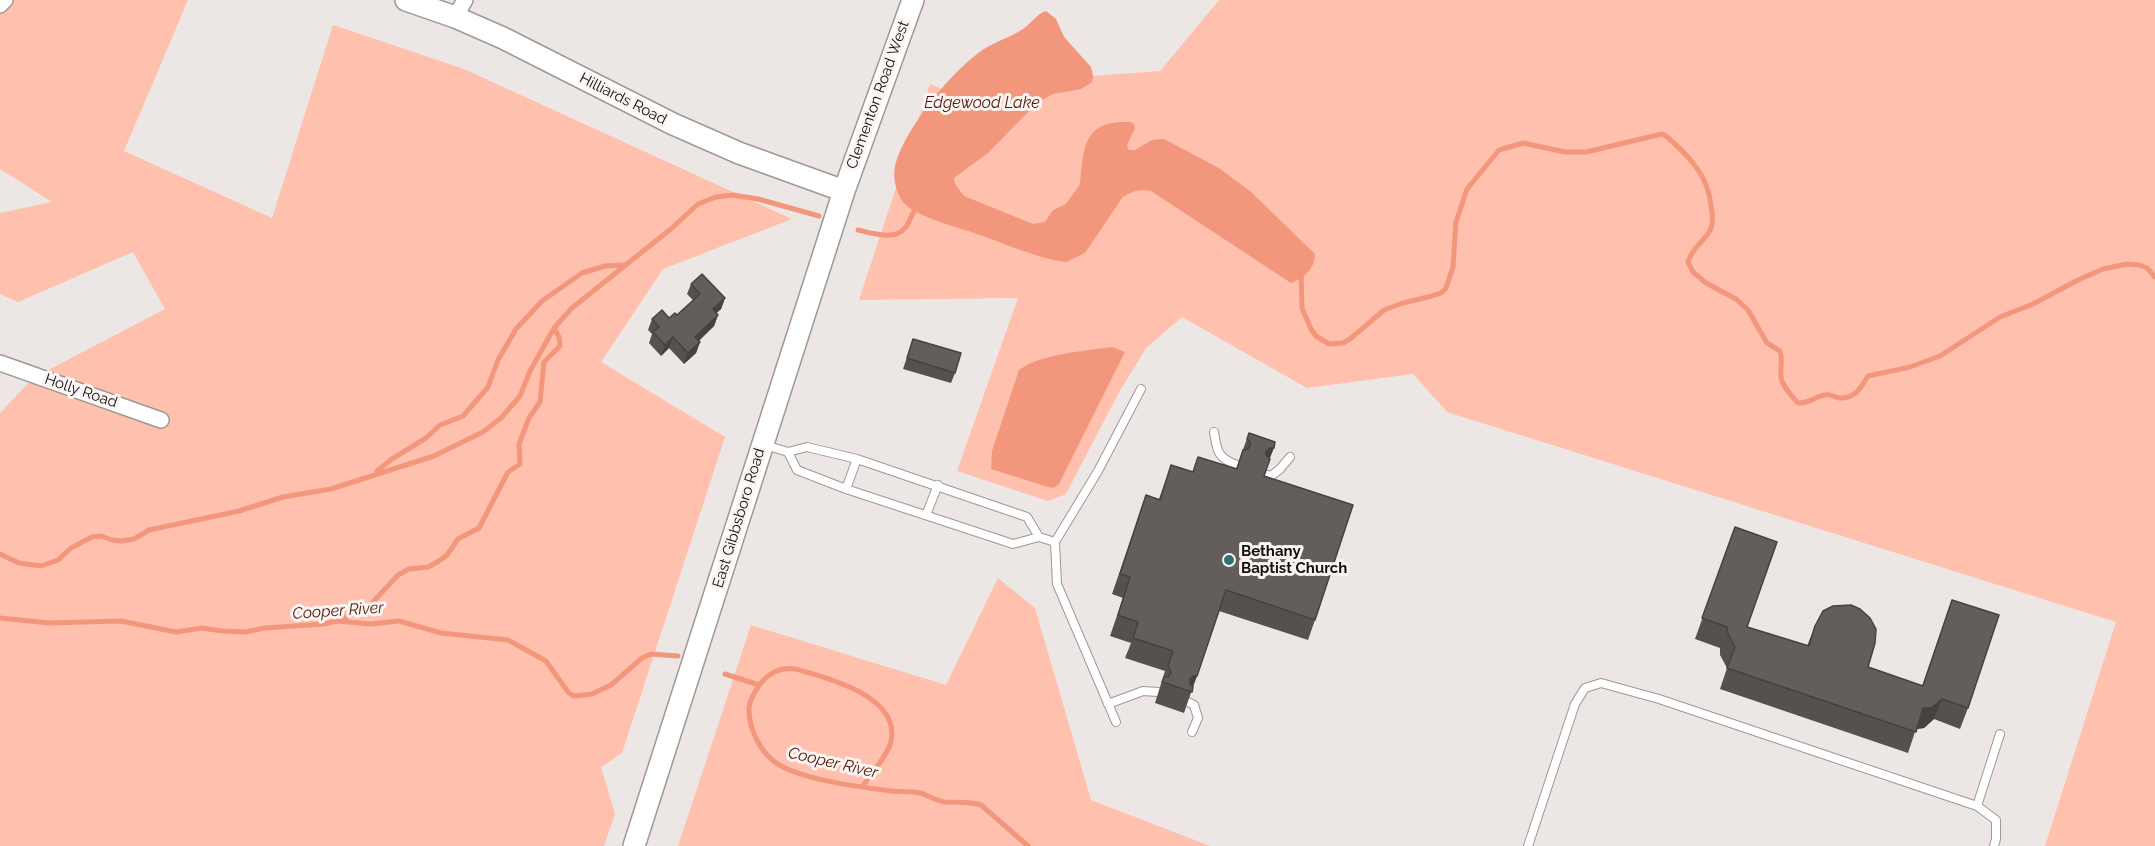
<!DOCTYPE html>
<html>
<head>
<meta charset="utf-8">
<style>
  body { margin:0 }
  canvas { display:block; background:#ece6e5 }
</style>
</head>
<body>
<canvas width="2155" height="846"></canvas>
<script>
const context = document.querySelector('canvas').getContext('2d');
context.lineJoin = 'round';
function paint(path, color) { context.fillStyle = color; context.fill(path, 'evenodd'); }
function stroke(path, color, width, dash) { context.strokeStyle = color; context.lineWidth = width; context.lineCap = dash ? 'butt' : 'round'; context.setLineDash(dash || []); context.stroke(path); }
function label(font, color, halo, rows, align = 'center') {
  context.font = font + ' Raleway,sans-serif'; context.lineWidth = 6; context.setLineDash([]); context.textBaseline = 'middle'; context.strokeStyle = halo; context.fillStyle = color; for (const [text, x, y, turn = 0] of rows) {
    context.save(); context.translate(x, y); context.rotate((+turn || 0) * Math.PI / 180); context.textAlign = isNaN(turn) ? turn : align; if (halo) context.strokeText(text, 0, 0); context.fillText(text, 0, 0); context.restore();
  }
}
paint(new Path2D(`
  M 0,0 L 188,0 L 124,151 L 272,218 L 333,25 L 464,69 L 792,219 L 663,269 L 601,362 L 725,437 L 622,753 L 601,767 L 615,814 L 604,846 L 0,846 L 0,413 L 33,378 L 165,309 L 133,252 L 18,302 L 0,294 L 0,213 L 52,202 L 0,169 Z
  M 1219,0 L 2155,0 L 2155,846 L 2045,846 L 2116,622 L 1447,412 L 1413,374 L 1307,388 L 1182,317 L 1146,348 L 1118,394 L 1066,494 L 1048,501 L 957,471 L 1018,298 L 859,300 L 930,84 L 942,89 L 1046,11 L 1093,76 L 1160,71 Z
  M 998,578 L 1035,608 L 1091,800 L 1210,846 L 678,846 L 751,625 L 946,685 Z`), '#ffc0ae');
paint(new Path2D(`
  M 1046,11 L 1056,19 L 1064,37 L 1091,67 L 1093,76 L 1092,82 L 1081,89 L 1053,94 L 1037,103 L 988,153 L 954,178 L 955,184 L 964,196 L 1033,224 L 1045,222 L 1053,210 L 1066,204 L 1080,184 C 1084,147 1083,120 1130,122 L 1133,123 L 1135,128 L 1127,145 L 1129,150 L 1135,150 L 1152,140 L 1164,139 L 1219,168 L 1251,192 L 1315,254 C 1315,269 1304,278 1291,283 L 1151,191 C 1140,189 1131,191 1122,198 L 1085,253 L 1066,262 C 1040,259 1008,245 983,236 C 960,228 936,222 914,211 C 909,208 904,204 901,199 C 894,187 892,172 897,159 C 909,125 948,76 977,54 C 992,42 1010,38 1025,28 C 1032,22 1037,14 1046,11 Z
  M 1112,347 L 1125,352 L 1059,484 L 1053,488 L 1048,487 L 991,469 L 992,451 L 1019,370 C 1040,354 1085,351 1112,347 Z`), '#f2977c');
stroke(new Path2D(`
  M 858,230 C 871,233 895,241 905,228 C 910,222 911,214 917,207
  M 1301,271 L 1302,308 L 1311,329 L 1316,336 L 1329,344 L 1343,343 L 1350,339 L 1384,310 L 1403,303 L 1432,296 L 1441,293 L 1446,288 L 1453,267 L 1456,222 L 1467,189 L 1499,150 L 1523,143 L 1565,152 L 1586,152 L 1662,134 L 1666,136 C 1688,155 1708,175 1711,205 C 1712,212 1714,220 1711,228 C 1707,240 1693,245 1688,262 L 1693,272 L 1706,283 L 1736,299 L 1748,310 L 1767,343 L 1780,351 C 1783,361 1780,367 1781,377 C 1782,386 1792,396 1798,403 C 1809,404 1815,396 1825,395 C 1830,394 1834,397 1839,398 C 1855,399 1861,388 1868,376 L 1910,367 L 1940,356 L 2000,317 L 2033,304 L 2078,280 L 2103,269 L 2127,264 L 2139,265 L 2147,268 L 2155,277
  M 377,471 L 392,459 L 426,438 L 440,425 L 463,416 L 488,387 L 498,360 L 516,329 L 542,301 L 582,273 L 605,266 L 624,265
  M 0,554 L 19,563 L 41,566 L 58,560 L 71,548 L 92,537 L 101,536 L 112,540 L 121,541 L 134,539 L 149,530 L 239,511 L 283,497 L 331,489 L 434,456 L 483,432 L 501,418 L 520,396 L 530,371 L 554,328 L 572,308 L 672,228 L 698,204 L 716,197 L 733,195 L 758,199 L 819,216
  M 0,618 L 49,623 L 121,621 L 176,632 L 202,628 L 222,631 L 245,632 L 265,628 L 324,624 L 337,621 L 371,624 L 399,621 L 441,633 L 508,640 L 546,661 L 568,692 L 574,696 L 592,694 L 611,685 L 642,658 L 651,654 L 678,656
  M 338,621 L 360,611 L 372,603 L 398,575 L 409,569 L 428,567 L 439,561 L 447,555 L 458,539 L 479,528 L 508,472 L 520,464 L 519,444 L 529,418 L 540,402 L 544,362 L 560,346 L 559,337 L 554,328
  M 725,674 L 759,685
  M 862,787 C 870,775 889,754 891,741 C 900,698 834,680 803,671 C 782,664 765,673 755,692 C 752,697 749,703 749,709 C 749,731 762,756 781,766 C 810,781 860,787 892,791 C 901,792 911,791 920,793 C 928,795 936,801 945,802 C 958,803 969,801 981,805 L 1028,846`), '#f2977c', 5);
const lane = new Path2D(`
  M 1214,432 C 1217,452 1218,458 1237,465
  M 765,445 L 788,452 L 807,447 L 857,459 L 1027,517 L 1039,537
  M 788,452 L 797,470 L 846,489 L 1013,544 L 1039,537 L 1055,542
  M 1264,474 L 1271,476 L 1280,469 L 1290,457
  M 846,489 L 857,459
  M 926,515 L 938,485
  M 1188,702 L 1194,705 L 1198,718 L 1192,732
  M 1108,704 L 1143,691 L 1158,692
  M 1116,722 L 1057,584 L 1055,542 L 1098,471 L 1141,389
  M 1977,806 L 1996,820 L 1996,839 L 1994,846
  M 1528,846 L 1575,704 L 1585,688 L 1601,683 L 1659,699 L 1977,806 L 2000,734`);
const street = new Path2D(`
  M 0,5 L 5,0
  M 455,17 L 465,0
  M 0,363 L 161,420`);
const secondary = new Path2D(`
  M 406,0 L 455,17 L 503,38 L 673,124 L 739,153 L 844,191
  M 634,846 L 844,191 L 913,0`);
stroke(lane, '#9e9896', 10);
stroke(street, '#9e9896', 18);
stroke(secondary, '#9e9896', 24);
stroke(lane, '#fff', 8);
stroke(street, '#fff', 15);
stroke(secondary, '#fff', 21);
paint(new Path2D(`
  M 691,284 L 725,298 L 721,309 L 716,313 L 718,315 L 714,326 L 699,341 L 700,342 L 696,353 L 684,364 L 669,348 L 661,356 L 649,343 L 652,334 L 648,330 L 652,319 L 669,318 L 677,315 L 693,300 L 687,294 Z
  M 913,339 L 955,373 L 951,383 L 903,369 Z
  M 1249,433 L 1270,459 L 1264,476 L 1315,620 L 1308,640 L 1219,611 L 1184,713 L 1155,703 L 1165,671 L 1125,658 L 1131,643 L 1110,636 L 1123,598 L 1112,594 L 1146,495 L 1159,499 L 1171,465 L 1192,472 L 1236,469 Z
  M 1735,527 L 1747,627 L 1807,646 L 1815,626 L 1868,667 L 1922,686 L 1952,600 L 1968,708 L 1960,729 L 1934,719 L 1924,728 L 1916,729 L 1908,753 L 1720,689 L 1727,668 L 1720,655 L 1720,648 L 1695,639 Z`), '#55514f');
paint(new Path2D(`
  M 725,298 L 721,309 L 709,320 L 713,309 Z
  M 718,315 L 714,326 L 691,347 L 695,337 Z
  M 673,337 L 669,348 L 661,356 L 665,345 Z
  M 700,342 L 696,353 L 684,364 L 688,353 Z
  M 1270,448 L 1274,448 L 1266,468 L 1266,451 Z
  M 1193,676 L 1197,676 L 1191,692 L 1190,679 Z
  M 1942,699 L 1934,719 L 1924,728 L 1916,729 L 1923,708 Z`), '#454240');
const building = new Path2D(`
  M 702,274 L 725,298 L 713,309 L 718,315 L 695,337 L 700,342 L 688,353 L 673,337 L 665,345 L 653,332 L 659,327 L 652,319 L 662,310 L 669,318 L 675,313 L 677,315 L 700,294 L 691,284 Z
  M 913,339 L 961,353 L 955,373 L 907,358 Z
  M 1249,433 L 1275,442 L 1274,448 L 1270,448 L 1266,451 L 1266,455 L 1270,459 L 1264,476 L 1353,505 L 1315,620 L 1226,590 L 1197,676 L 1193,676 L 1190,679 L 1190,684 L 1193,687 L 1192,692 L 1162,682 L 1164,677 L 1169,676 L 1171,672 L 1168,666 L 1173,651 L 1133,638 L 1138,622 L 1118,615 L 1130,577 L 1120,574 L 1146,495 L 1160,500 L 1171,465 L 1193,472 L 1198,457 L 1237,469 L 1243,450 L 1248,449 L 1250,446 L 1250,441 L 1247,439 Z
  M 1735,527 L 1777,542 L 1747,627 L 1809,646 L 1815,626 L 1823,611 L 1833,606 L 1851,605 L 1860,609 L 1870,618 L 1876,629 L 1875,643 L 1868,667 L 1923,686 L 1952,600 L 1999,615 L 1968,708 L 1942,699 L 1931,708 L 1923,708 L 1916,732 L 1727,668 L 1735,647 L 1728,634 L 1727,627 L 1702,618 Z`);
paint(building, '#635e5c');
stroke(building, '#454240', 1.5);
for (const [x, y, r, color] of [
  [1229,560,6,"#2b736d"]
]) { const dot = new Path2D(); dot.arc(x, y, r, 0, 2 * Math.PI); context.fillStyle = color; context.fill(dot); stroke(dot, '#faf4f2', 2); }
label('15px', '#121010', '#faf4f2', [
  ["Clementon Road West",878,95,-70],
  ["Hilliards Road",623,99,27],
  ["Holly Road",81,391,19],
  ["East Gibbsboro Road",739,518,-73]
]);
label('bold 15px', '#121010', '#faf4f2', [
  ["Bethany",1241,551],
  ["Baptist Church",1241,568]
], 'left');
label('italic 16px', '#4f1807', '#faf4f2', [
  ["Edgewood Lake",982,103],
  ["Cooper River",338,611,-4],
  ["Cooper River",833,763,13]
]);
</script>
</body>
</html>
